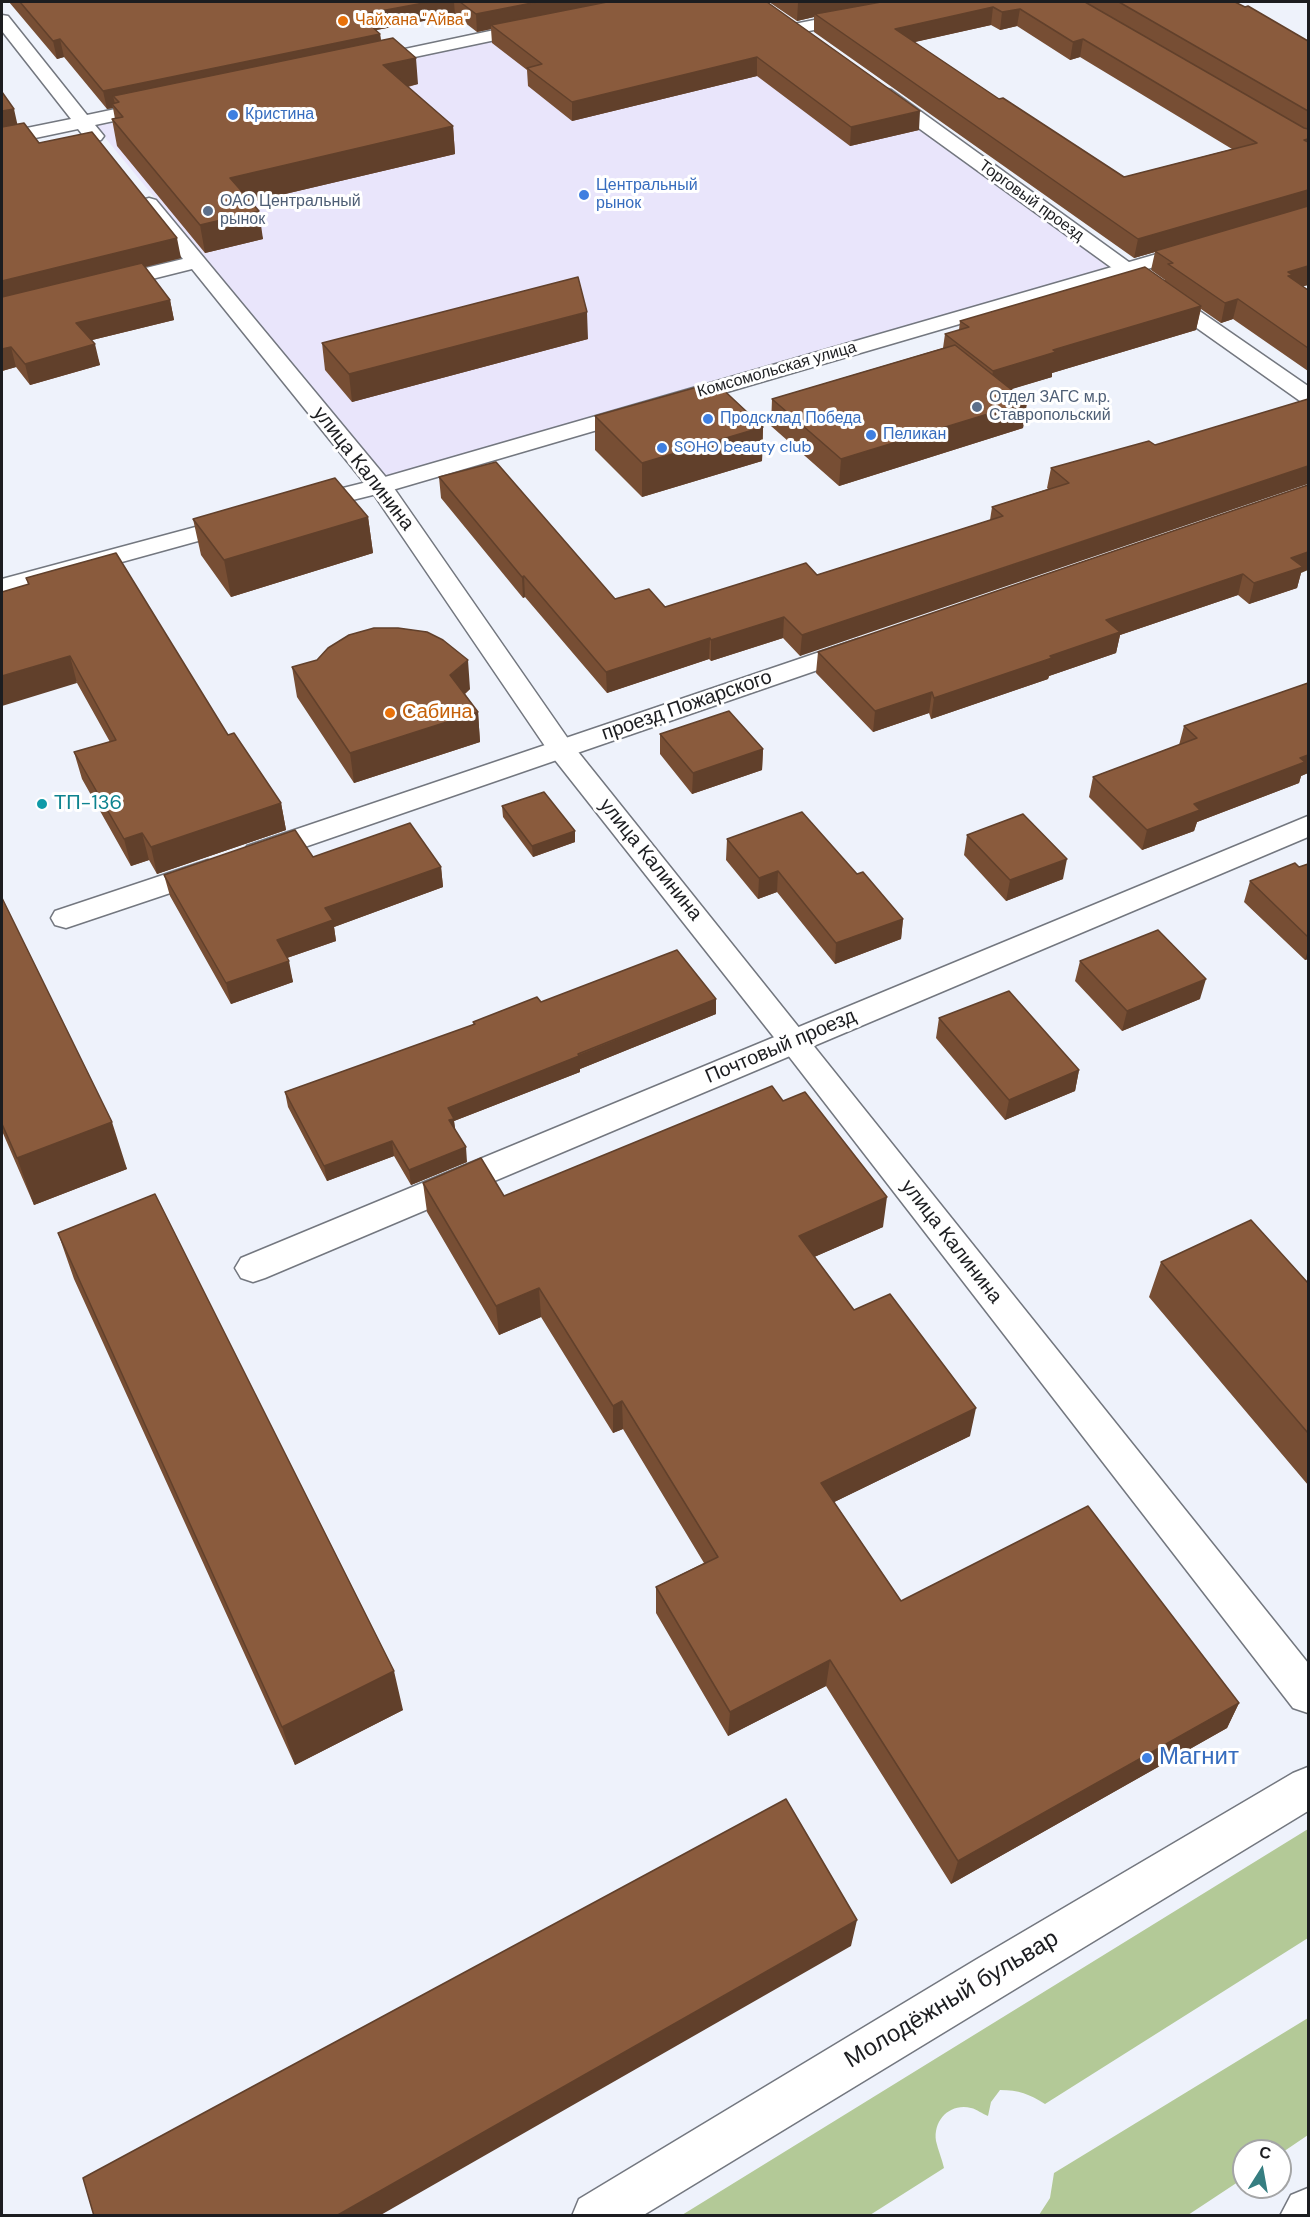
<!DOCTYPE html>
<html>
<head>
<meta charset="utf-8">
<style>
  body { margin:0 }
  #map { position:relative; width:1310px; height:2217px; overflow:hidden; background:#eef2fb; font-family:"DM Sans",sans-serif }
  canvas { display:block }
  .frame { position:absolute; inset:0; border:3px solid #1c1d20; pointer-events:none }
  .north { position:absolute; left:1232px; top:2139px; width:60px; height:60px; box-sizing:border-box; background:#fff; border:2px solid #a4a5a6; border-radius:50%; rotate:11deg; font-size:16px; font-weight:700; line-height:24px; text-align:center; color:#1c1d20 }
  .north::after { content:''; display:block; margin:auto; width:21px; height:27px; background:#367e81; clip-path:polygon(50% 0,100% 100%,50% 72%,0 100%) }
</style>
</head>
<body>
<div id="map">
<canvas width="1310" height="2217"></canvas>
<div class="frame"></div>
<div class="north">С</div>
</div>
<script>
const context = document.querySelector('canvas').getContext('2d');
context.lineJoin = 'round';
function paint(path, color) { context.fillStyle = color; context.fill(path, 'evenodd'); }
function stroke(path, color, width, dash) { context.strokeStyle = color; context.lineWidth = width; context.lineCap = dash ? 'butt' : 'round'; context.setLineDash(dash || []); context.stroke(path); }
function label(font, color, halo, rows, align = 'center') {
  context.font = font + ' "DM Sans",sans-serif'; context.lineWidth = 6; context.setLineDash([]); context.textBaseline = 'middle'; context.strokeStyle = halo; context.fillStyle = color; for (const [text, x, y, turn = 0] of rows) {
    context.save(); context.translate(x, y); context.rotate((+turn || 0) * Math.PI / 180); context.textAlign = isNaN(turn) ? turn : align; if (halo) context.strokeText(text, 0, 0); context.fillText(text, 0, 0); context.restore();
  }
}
paint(new Path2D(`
  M 668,2 L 745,2 L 1117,266 L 385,477 L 93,123 Z`), '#e9e5fb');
paint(new Path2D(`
  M 1308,1829 L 1308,1938 L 1045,2104 C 1029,2094 1019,2090 1000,2090 L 991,2102 L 988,2116 C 982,2114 977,2109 971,2108 C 950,2103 933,2120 936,2141 C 938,2150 942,2159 944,2168 L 870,2215 L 682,2215 Z
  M 1308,2018 L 1308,2135 L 1280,2154 L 1280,2151 L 1244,2151 L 1244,2178 L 1188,2215 L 1039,2215 L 1050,2198 L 1054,2173 Z`), '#b3c997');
const minor = new Path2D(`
  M 906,2 L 938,2 L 935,6 L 929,7 L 794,34 L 788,33 L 785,29 L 788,25 L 794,24 Z
  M 2,15 L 8,16 L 87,115 L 158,100 L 165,102 L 167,106 L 165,110 L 95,125 L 104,136 L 101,140 C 89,143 85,138 78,129 L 2,145 L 2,133 L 71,119 L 2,31 Z
  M 537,21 L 543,22 L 546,26 L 543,30 L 367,67 L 361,66 L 358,62 L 361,58 L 367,57 Z
  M 884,88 L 891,90 L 1133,265 L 1308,386 L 1308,403 L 1300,401 L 1119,273 L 877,98 L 875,94 L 877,90 Z
  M 149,198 L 156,200 L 389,481 L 392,486 L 389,491 L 380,493 L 371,491 L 192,269 L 108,290 L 100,289 L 97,284 L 100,279 L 183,259 L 139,204 L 142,200 Z
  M 858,639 L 867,641 L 871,647 L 867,653 L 267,860 L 257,863 L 247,860 L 242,853 L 247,846 Z
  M 1308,816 L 1308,837 L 265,1278 L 253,1282 L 241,1278 L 235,1268 L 241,1258 Z
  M 208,860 L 218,863 L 223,870 L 218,877 L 66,928 L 55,925 L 51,918 L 55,911 Z`);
const tertiary = new Path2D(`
  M 380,479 L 389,481 L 571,743 L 1308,1663 L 1308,1713 L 1293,1708 L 784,1050 L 551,755 L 368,486 L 371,481 Z`);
const secondary = new Path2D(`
  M 1308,1767 L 1308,1811 L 642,2216 L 572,2216 L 579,2199 L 977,1959 L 1293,1773 Z
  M 1308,2188 L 1308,2216 L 1280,2216 L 1291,2195 Z`);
const primary = new Path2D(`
  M 1195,243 L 1202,245 L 1205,249 L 1202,253 L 389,491 L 304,512 L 295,510 L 292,505 L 295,500 L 371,481 Z
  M 240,515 L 249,517 L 252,522 L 249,527 L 2,595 L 2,579 Z`);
stroke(minor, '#73777f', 3);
stroke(tertiary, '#73777f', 3);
stroke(secondary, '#73777f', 3);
stroke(primary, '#73777f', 3);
paint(minor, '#fff');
paint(tertiary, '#fff');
paint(secondary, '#fff');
paint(primary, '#fff');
paint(new Path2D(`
  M 9,2 L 767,2 L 919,130 L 850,146 L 757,76 L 572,121 L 528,86 L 527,70 L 492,43 L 491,29 L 477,32 L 455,15 L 376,30 L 380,34 L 381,40 L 418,84 L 408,87 L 453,126 L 455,154 L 251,202 L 263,239 L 205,253 L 117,146 L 112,119 L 115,119 L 113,108 L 107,109 L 64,57 L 57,59 Z
  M 769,2 L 1235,2 L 1308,41 L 1308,285 L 1303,286 L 1308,290 L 1308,371 L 1233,319 L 1221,323 L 1201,309 L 1196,330 L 1052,373 L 1052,377 L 1011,389 L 1027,402 L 1023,428 L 839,486 L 771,426 L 772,399 L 943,348 L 945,334 L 959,330 L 960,321 L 1165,281 L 1165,280 L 1151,270 L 1155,252 L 1134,258 L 814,32 L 814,17 L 797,21 ZM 991,25 L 1000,30 L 1017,26 L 1070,60 L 1080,57 L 1232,149 L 1124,177 L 999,99 L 914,42 Z
  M 18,124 L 39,143 L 181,258 L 145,267 L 170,300 L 174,320 L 92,340 L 100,365 L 30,385 L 16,367 L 2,371 Z
  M 588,339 L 352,402 L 325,370 L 322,343 Z
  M 595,416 L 763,427 L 762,461 L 642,497 L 595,450 Z
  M 1155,445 L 800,656 L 783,638 L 711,661 L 709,659 L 607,693 L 525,597 L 523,598 L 441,498 L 439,477 L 615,599 L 665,607 L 817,575 L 990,520 L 992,507 L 1048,489 L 1047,488 L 1051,468 Z
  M 1308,485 L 1301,573 L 1297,588 L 1249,604 L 1238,595 L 1120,635 L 1116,653 L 1049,676 L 1048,679 L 931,719 L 929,713 L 873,732 L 816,673 L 818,652 Z
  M 368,517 L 373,553 L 231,597 L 201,555 L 193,519 Z
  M 26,578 L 228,735 L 281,803 L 286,830 L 157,874 L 149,860 L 131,866 L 82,779 L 74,752 L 110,742 L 77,683 L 28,584 Z
  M 317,660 L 470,689 L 465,694 L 478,712 L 480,742 L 354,783 L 297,697 L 292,667 Z
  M 1308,683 L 1308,773 L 1301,776 L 1299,783 L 1197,822 L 1194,831 L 1142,850 L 1089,797 L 1093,777 L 1179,745 L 1184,726 Z
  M 660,734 L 763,749 L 762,770 L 692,794 L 660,754 Z
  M 502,806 L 575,831 L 575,842 L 533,857 L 503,817 Z
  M 967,835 L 1063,879 L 1006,901 L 964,855 Z
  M 727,839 L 857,874 L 903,919 L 901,939 L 835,964 L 777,892 L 758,899 L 726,860 Z
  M 313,857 L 441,867 L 443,887 L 334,927 L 336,941 L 287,958 L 293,982 L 231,1004 L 170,896 L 164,875 Z
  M 1308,864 L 1308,959 L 1305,960 L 1244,902 L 1250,881 L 1299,867 Z
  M 2,898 L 127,1169 L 34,1205 L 2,1131 Z
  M 1080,961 L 1200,999 L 1122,1031 L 1075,981 Z
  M 716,999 L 716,1014 L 580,1069 L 580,1072 L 454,1121 L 455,1131 L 467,1162 L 411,1185 L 394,1156 L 327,1181 L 288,1107 L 285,1092 L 474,1025 L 473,1022 L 541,1002 Z
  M 939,1018 L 1079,1070 L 1075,1091 L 1005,1120 L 936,1038 Z
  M 783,1101 L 883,1227 L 814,1257 L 854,1310 L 970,1436 L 834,1502 L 901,1601 L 1239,1703 L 1227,1728 L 951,1884 L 826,1686 L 728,1736 L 656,1613 L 656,1587 L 704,1563 L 623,1429 L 613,1433 L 541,1317 L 499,1335 L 427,1212 L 423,1183 L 504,1196 Z
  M 58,1233 L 403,1710 L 295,1765 L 74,1279 Z
  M 1161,1262 L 1308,1283 L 1308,1485 L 1149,1297 Z`), '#774e34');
paint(new Path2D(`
  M 429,2 L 454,2 L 455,15 L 361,33 L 359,15 Z
  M 537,2 L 622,2 L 491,25 L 491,29 L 477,32 L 476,14 Z
  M 806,2 L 897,2 L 815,14 L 814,17 L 797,21 L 798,3 Z
  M 993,7 L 991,25 L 893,47 L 895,29 Z
  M 1020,9 L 1017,26 L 1000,30 L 1002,12 Z
  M 380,34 L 382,52 L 119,102 L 113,96 L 116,107 L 112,104 L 113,108 L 107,109 L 103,91 Z
  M 60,39 L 64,57 L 57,59 L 53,41 Z
  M 1083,39 L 1080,57 L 1070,60 L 1073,42 Z
  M 757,57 L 757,76 L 572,121 L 572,102 Z
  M 416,58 L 418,84 L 386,91 L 383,65 Z
  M 14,109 L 18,127 L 2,131 L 2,111 Z
  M 920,111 L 919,130 L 850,146 L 851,127 Z
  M 453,126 L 455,154 L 234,206 L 230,178 Z
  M 1308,190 L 1308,203 L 1307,208 L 1155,251 L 1155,252 L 1134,258 L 1138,239 Z
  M 259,211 L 263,239 L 205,253 L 200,225 Z
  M 177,238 L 181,258 L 2,302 L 2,281 Z
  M 1308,266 L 1308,285 L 1289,290 L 1288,272 Z
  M 1238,299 L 1233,319 L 1221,323 L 1225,303 Z
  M 170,300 L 174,320 L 80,343 L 76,323 Z
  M 1201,306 L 1196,330 L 1052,373 L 1052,377 L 989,396 L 993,371 L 1053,350 Z
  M 587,312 L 588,339 L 352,402 L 349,374 Z
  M 95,344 L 100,365 L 30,385 L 25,364 Z
  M 11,347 L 16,367 L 2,371 L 2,349 Z
  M 1027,402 L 1023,428 L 839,486 L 841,459 Z
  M 763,427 L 762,461 L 642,497 L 642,463 Z
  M 1308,466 L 1308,484 L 800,656 L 802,635 Z
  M 368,517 L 373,553 L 231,597 L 224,560 Z
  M 1308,552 L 1308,570 L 1301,573 L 1297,588 L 1249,604 L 1254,583 L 1291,558 Z
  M 1243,574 L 1238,595 L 1120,635 L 1116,653 L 1049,676 L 1048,679 L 931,719 L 934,698 L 1050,656 L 1106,620 Z
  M 524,576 L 525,597 L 523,598 L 522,577 Z
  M 784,617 L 783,638 L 711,661 L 711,640 Z
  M 710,638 L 709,659 L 607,693 L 606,672 Z
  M 70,656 L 77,683 L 2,706 L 2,676 Z
  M 468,660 L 470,689 L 453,704 L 450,675 Z
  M 932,692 L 929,713 L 873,732 L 875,711 Z
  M 478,712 L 480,742 L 354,783 L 350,753 Z
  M 763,749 L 762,770 L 692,794 L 693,773 Z
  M 1308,755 L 1308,773 L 1301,776 L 1299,783 L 1197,822 L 1194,831 L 1142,850 L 1147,830 L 1194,804 Z
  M 281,803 L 286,830 L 157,874 L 151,847 Z
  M 575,831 L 575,842 L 533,857 L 532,846 Z
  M 142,833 L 149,860 L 131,866 L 124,839 Z
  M 1067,859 L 1063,879 L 1006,901 L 1010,880 Z
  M 441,867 L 443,887 L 334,927 L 336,941 L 281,960 L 277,940 L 325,908 Z
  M 778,871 L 777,892 L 758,899 L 759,878 Z
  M 903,919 L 901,939 L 835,964 L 836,943 Z
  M 1308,949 L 1308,959 L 1305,960 Z
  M 289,961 L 293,982 L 231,1004 L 226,983 Z
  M 1206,979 L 1200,999 L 1122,1031 L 1127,1011 Z
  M 716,999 L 716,1014 L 580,1069 L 580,1072 L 454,1121 L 456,1134 L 451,1136 L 448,1108 Z
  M 1079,1070 L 1075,1091 L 1005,1120 L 1009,1100 Z
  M 112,1122 L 127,1169 L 34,1205 L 17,1158 Z
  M 392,1141 L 394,1156 L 327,1181 L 324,1166 Z
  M 466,1147 L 467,1162 L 411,1185 L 409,1170 Z
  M 887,1197 L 883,1227 L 796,1265 L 799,1236 Z
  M 539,1288 L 541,1317 L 499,1335 L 496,1306 Z
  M 622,1401 L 623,1429 L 613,1433 L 613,1406 Z
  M 976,1408 L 970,1436 L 818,1510 L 821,1483 Z
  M 830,1660 L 826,1686 L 728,1736 L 730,1712 Z
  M 394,1671 L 403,1710 L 295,1765 L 282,1727 Z
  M 1239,1703 L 1227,1728 L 951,1884 L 958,1861 Z
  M 857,1920 L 851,1946 L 379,2216 L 336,2216 Z`), '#61402b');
const building = new Path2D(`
  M 20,2 L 429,2 L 359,15 L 380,34 L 103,91 L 60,39 L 53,41 Z
  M 460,2 L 537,2 L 476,14 Z
  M 607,2 L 767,2 L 920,111 L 851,127 L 757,57 L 572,102 L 527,68 L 542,64 L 491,25 Z
  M 881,2 L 1085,2 L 1304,128 L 1308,129 L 1308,139 L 1304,140 L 1308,142 L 1308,190 L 1138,239 L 815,14 ZM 993,7 L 1002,12 L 1020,9 L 1073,42 L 1083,39 L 1257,143 L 1124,177 L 1003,98 L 999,99 L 895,29 Z
  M 1119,2 L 1235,2 L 1245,7 L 1248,6 L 1308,41 L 1308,111 Z
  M 393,38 L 416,58 L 383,65 L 453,126 L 230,178 L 259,211 L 200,225 L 112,119 L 123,117 L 112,104 L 119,102 L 113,96 Z
  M 2,92 L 14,109 L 2,111 Z
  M 24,123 L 39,143 L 92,132 L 177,238 L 2,281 L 2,127 Z
  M 1308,206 L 1308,266 L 1288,272 L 1293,275 L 1288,276 L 1308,290 L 1308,348 L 1238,299 L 1225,303 L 1168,264 L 1173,263 L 1155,251 Z
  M 142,263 L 170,300 L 76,323 L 95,344 L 25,364 L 11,347 L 2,349 L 2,297 Z
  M 1145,267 L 1201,306 L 1053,350 L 1056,352 L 993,371 L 945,334 L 969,327 L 960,321 Z
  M 578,277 L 587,312 L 349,374 L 322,343 Z
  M 955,345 L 1027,402 L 841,459 L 772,399 Z
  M 715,382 L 763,427 L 642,463 L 595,416 Z
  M 1308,399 L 1308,466 L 802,635 L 784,617 L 711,640 L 710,638 L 606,672 L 524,576 L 522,577 L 439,477 L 496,462 L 615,599 L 649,589 L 665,607 L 806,563 L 817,575 L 1003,516 L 992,507 L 1069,483 L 1051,468 L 1149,441 L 1155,445 Z
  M 335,478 L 368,517 L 224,560 L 193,519 Z
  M 1308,485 L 1308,552 L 1291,558 L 1303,567 L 1254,583 L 1243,574 L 1106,620 L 1120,632 L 1050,656 L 1052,658 L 934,698 L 932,692 L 875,711 L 818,652 Z
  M 116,553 L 228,735 L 234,733 L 281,803 L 151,847 L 142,833 L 124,839 L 74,752 L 116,740 L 70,656 L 2,676 L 2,592 L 29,584 L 26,578 Z
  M 374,628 L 398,628 L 427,632 L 443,640 L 468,660 L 450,675 L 478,712 L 350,753 L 292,667 L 317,660 L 328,648 L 349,635 Z
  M 1308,683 L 1308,755 L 1300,758 L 1305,762 L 1194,804 L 1200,810 L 1147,830 L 1093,777 L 1197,738 L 1184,726 Z
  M 729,711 L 763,749 L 693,773 L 660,734 Z
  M 544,792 L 575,831 L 532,846 L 502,806 Z
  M 802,812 L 857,874 L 863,872 L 903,919 L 836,943 L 778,871 L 759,878 L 727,839 Z
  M 1023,814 L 1067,859 L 1010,880 L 967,835 Z
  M 410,823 L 441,867 L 325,908 L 333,920 L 277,940 L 289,961 L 226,983 L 164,875 L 295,830 L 313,857 Z
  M 1295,863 L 1299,867 L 1308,864 L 1308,937 L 1250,881 Z
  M 2,898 L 112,1122 L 17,1158 L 2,1124 Z
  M 1158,930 L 1206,979 L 1127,1011 L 1080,961 Z
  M 677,950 L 716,999 L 578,1054 L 579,1056 L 448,1108 L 454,1119 L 449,1120 L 466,1147 L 409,1170 L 392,1141 L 324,1166 L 285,1092 L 475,1024 L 473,1022 L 537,997 L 541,1002 Z
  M 1009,991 L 1079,1070 L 1009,1100 L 939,1018 Z
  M 772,1086 L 783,1101 L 805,1092 L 887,1197 L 799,1236 L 854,1310 L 890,1294 L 976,1408 L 821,1483 L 901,1601 L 1088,1506 L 1239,1703 L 958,1861 L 830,1660 L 730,1712 L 656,1587 L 718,1557 L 622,1401 L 613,1406 L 539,1288 L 496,1306 L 423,1183 L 481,1158 L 504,1196 Z
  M 155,1194 L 394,1671 L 282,1727 L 58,1233 Z
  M 1251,1220 L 1308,1283 L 1308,1433 L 1161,1262 Z
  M 786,1799 L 857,1920 L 336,2216 L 94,2216 L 83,2178 Z`);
paint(building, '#8a5b3d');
stroke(building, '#61402b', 1.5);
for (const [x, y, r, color] of [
  [343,21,6,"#e8710a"],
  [233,115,6,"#3f7fe0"],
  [584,195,6,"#3f7fe0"],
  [208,211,6,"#5c6f8a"],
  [977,407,6,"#5c6f8a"],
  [708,419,6,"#3f7fe0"],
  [871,435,6,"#3f7fe0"],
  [662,448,6,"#3f7fe0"],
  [390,713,6,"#e8710a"],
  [42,804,6,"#0f9aa8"],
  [1147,1758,6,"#3f7fe0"]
]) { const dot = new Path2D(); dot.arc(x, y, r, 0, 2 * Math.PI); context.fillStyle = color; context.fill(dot); stroke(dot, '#fff', 2); }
label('16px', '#c56008', '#fff', [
  ["Чайхана \"Айва\"",355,21]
], 'left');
label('16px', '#366cbe', '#fff', [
  ["Кристина",245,115],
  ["Центральный",596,186],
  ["рынок",596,204],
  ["Продсклад Победа",720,419],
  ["Пеликан",883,435],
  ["SOHO beauty club",674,448]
], 'left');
label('16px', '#1c1d20', '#fff', [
  ["Торговый проезд",1031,201,36],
  ["Комсомольская улица",777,370,-16]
]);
label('16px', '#4e5e75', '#fff', [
  ["ОАО Центральный",220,202],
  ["рынок",220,220],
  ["Отдел ЗАГС м.р.",989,398],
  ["Ставропольский",989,416]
], 'left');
label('20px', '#1c1d20', '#fff', [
  ["улица Калинина",363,469,52],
  ["проезд Пожарского",687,706,-19],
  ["улица Калинина",650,860,51],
  ["Почтовый проезд",781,1047,-23],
  ["улица Калинина",951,1242,52]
]);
label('20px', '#c56008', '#fff', [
  ["Сабина",402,713]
], 'left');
label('20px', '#0d838f', '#fff', [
  ["ТП-136",54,804]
], 'left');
label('24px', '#366cbe', '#fff', [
  ["Магнит",1159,1758]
], 'left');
label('24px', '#1c1d20', '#fff', [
  ["Молодёжный бульвар",952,2000,-31]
]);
</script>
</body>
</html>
